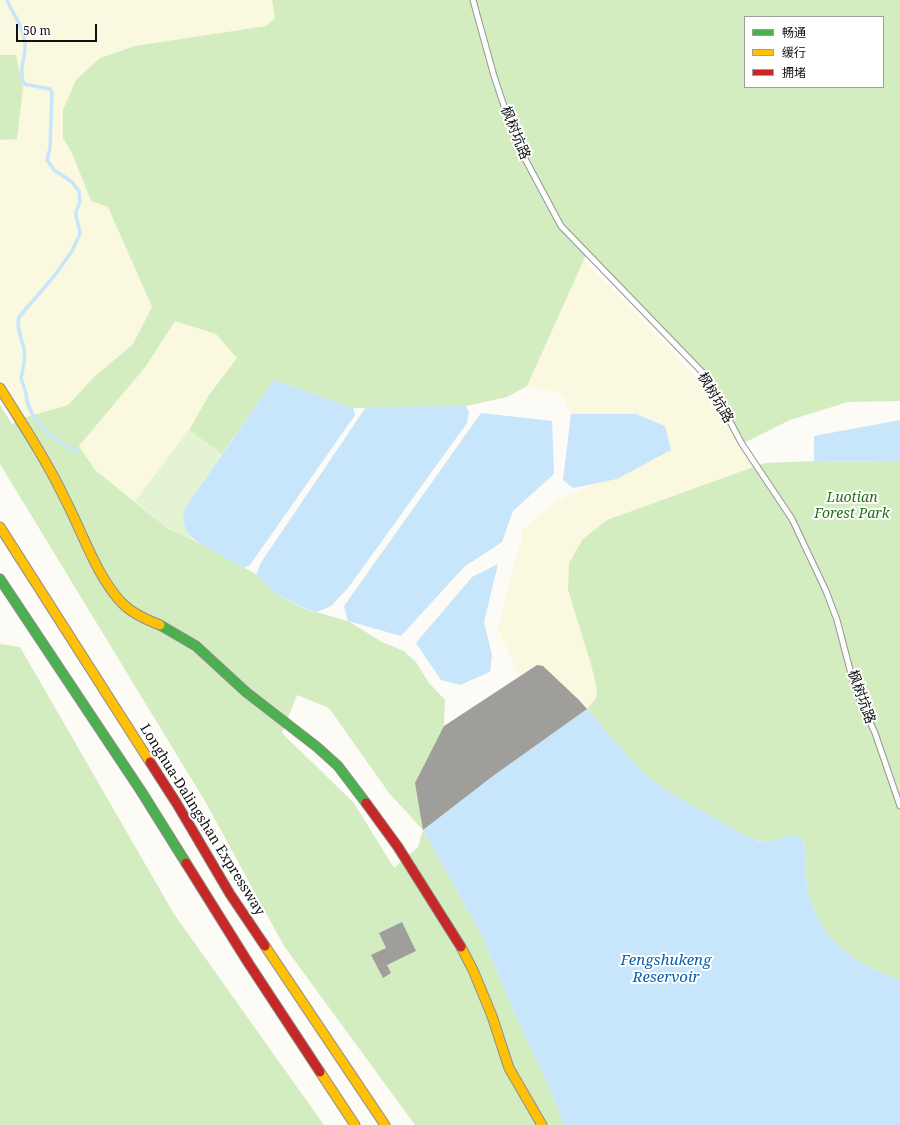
<!DOCTYPE html>
<html>
<head>
<meta charset="utf-8">
<style>
  body { margin:0 }
  #map { position:relative; width:900px; height:1125px; overflow:hidden; background:#fcfbf5; font-family:"Noto Serif","Noto Sans SC",serif }
  canvas { display:block }
  .legend { position:absolute; left:744px; top:16px; width:140px; height:72px; box-sizing:border-box; background:#fff; border:1px solid #9f9f9f; margin:0; padding:5px 7px; list-style:none; font-size:12px; color:#101010 }
  .legend li { display:flex; align-items:center; gap:8px; height:20px }
  .legend b { width:20px; border:1px solid #9f9f9f }
  .scale { position:absolute; left:16px; top:24px; width:81px; height:18px; box-sizing:border-box; border:2px solid #101010; border-top:0; padding-left:5px; font-size:12px; line-height:14px; white-space:nowrap; color:#101010; -webkit-text-stroke:3px #fff; paint-order:stroke }
</style>
</head>
<body>
<div id="map">
<canvas width="900" height="1125"></canvas>
<ul class="legend">
<li><b style="height:5px;background:#4caf50"></b>畅通</li>
<li><b style="height:5px;background:#ffc107"></b>缓行</li>
<li><b style="height:5px;background:#c62828"></b>拥堵</li>
</ul>
<div class="scale">50 m</div>
</div>
<script>
const context = document.querySelector('canvas').getContext('2d');
context.lineJoin = 'round';
function paint(path, color) { context.fillStyle = color; context.fill(path, 'evenodd'); }
function stroke(path, color, width, dash) { context.strokeStyle = color; context.lineWidth = width; context.lineCap = dash ? 'butt' : 'round'; context.setLineDash(dash || []); context.stroke(path); }
function label(font, color, halo, rows, align = 'center') {
  context.font = font + ' "Noto Serif","Noto Sans SC",serif'; context.lineWidth = 4; context.setLineDash([]); context.textBaseline = 'middle'; context.strokeStyle = halo; context.fillStyle = color; for (const [text, x, y, turn = 0] of rows) {
    context.save(); context.translate(x, y); context.rotate((+turn || 0) * Math.PI / 180); context.textAlign = isNaN(turn) ? turn : align; if (halo) context.strokeText(text, 0, 0); context.fillText(text, 0, 0); context.restore();
  }
}
paint(new Path2D(`
  M 0,0 L 272,0 L 275,18 L 266,26 L 135,46 L 63,138 L 72,153 L 91,201 L 108,207 L 152,307 L 133,344 L 94,377 L 68,405 L 23,418 L 0,381 L 0,140 L 17,139 L 16,55 L 0,55 Z
  M 584,260 L 699,380 L 756,466 L 607,520 L 591,664 L 597,690 L 596,698 L 587,709 L 579,700 L 540,665 L 537,665 L 519,677 L 498,628 L 524,528 L 555,502 L 596,483 L 617,479 L 665,426 L 571,414 L 562,394 L 527,386 Z
  M 174,321 L 216,334 L 237,358 L 209,395 L 189,430 L 135,501 L 94,470 L 79,446 L 146,366 Z`), '#faf9e0');
paint(new Path2D(`
  M 189,430 L 222,454 L 184,509 L 189,534 L 193,540 L 170,530 L 135,501 Z`), '#e4f4d2');
paint(new Path2D(`
  M 272,0 L 900,0 L 900,401 L 848,402 L 790,420 L 742,444 L 705,375 L 587,253 L 527,386 L 507,397 L 466,406 L 353,408 L 274,380 L 222,454 L 189,430 L 209,395 L 237,358 L 216,334 L 175,321 L 146,366 L 79,446 L 95,470 L 170,530 L 193,540 L 256,574 L 275,593 L 305,609 L 348,621 L 382,642 L 404,651 L 416,662 L 429,683 L 445,700 L 444,726 L 423,830 L 482,936 L 513,1010 L 552,1094 L 564,1125 L 415,1125 L 284,946 L 206,803 L 0,464 L 0,405 L 12,424 L 23,418 L 68,405 L 94,377 L 133,344 L 152,307 L 108,207 L 91,201 L 72,153 L 63,138 L 63,110 L 76,80 L 100,58 L 135,46 L 266,26 L 275,18 ZM 745,17 L 883,17 L 883,87 L 745,87 ZM 297,695 L 329,708 L 389,793 L 423,830 L 418,847 L 394,868 L 354,803 L 282,733 Z
  M 0,55 L 16,55 L 23,88 L 17,139 L 0,140 Z
  M 814,461 L 900,462 L 900,980 C 864,966 833,952 816,914 C 814,909 811,903 809,897 C 805,879 806,860 804,842 L 802,839 L 765,842 L 753,839 L 742,834 L 666,790 L 652,780 L 631,760 L 587,709 L 596,698 L 597,690 L 591,664 L 568,590 L 569,563 L 583,539 L 607,520 L 756,466 L 765,463 Z
  M 0,644 L 20,647 L 174,914 L 324,1125 L 0,1125 Z`), '#d3edc0');
paint(new Path2D(`
  M 274,380 L 353,408 L 355,415 L 250,565 L 244,568 C 234,563 224,557 213,551 C 195,541 180,534 184,509 Z
  M 466,406 L 469,412 L 467,423 L 348,588 L 331,606 L 317,612 L 306,609 L 275,593 L 256,574 L 262,561 L 366,407 Z
  M 481,413 L 552,421 L 554,474 L 513,511 L 502,542 L 464,567 L 401,636 L 348,621 L 344,606 Z
  M 571,414 L 636,414 L 665,426 L 671,450 L 617,479 L 573,488 L 563,480 Z
  M 900,420 L 900,462 L 814,461 L 814,436 Z
  M 498,564 L 484,622 L 492,655 L 490,672 L 460,685 L 441,680 L 416,643 L 472,577 Z
  M 587,709 L 631,760 L 652,780 L 666,790 L 742,834 C 750,837 758,842 766,842 C 779,841 795,828 804,842 C 806,860 805,879 809,897 C 811,903 814,909 816,914 C 833,952 864,966 900,980 L 900,1125 L 564,1125 L 552,1094 L 513,1010 L 482,936 L 423,830 L 493,776 Z`), '#c7e5fb');
stroke(new Path2D(`
  M 7,0 C 13,14 24,28 25,44 C 26,58 18,70 24,84 L 50,89 L 52,93 L 50,148 L 47,160 L 54,170 L 72,182 L 79,191 L 80,201 L 76,212 L 76,216 L 80,232 L 79,236 L 72,251 L 55,275 L 19,317 C 16,328 22,339 24,349 C 26,360 23,368 21,378 C 22,382 24,386 25,390 C 27,395 26,400 28,405 C 37,427 56,443 78,451`), '#c7e5fb', 3.5);
paint(new Path2D(`
  M 537,665 L 543,666 L 579,700 L 587,709 L 493,776 L 423,830 L 415,783 L 444,726 Z
  M 402,922 L 416,951 L 387,965 L 391,973 L 383,978 L 371,955 L 386,948 L 379,933 Z`), '#a09e9a');
const lane = new Path2D(`
  M 473,0 L 494,76 L 516,142 L 561,226 L 705,375 L 742,444 L 792,519 L 826,591 L 837,620 L 855,689 L 875,733 L 900,806`);
const fast = new Path2D(`
  M 0,579 L 141,791 L 186,863
  M 160,625 L 196,646 L 246,692 L 317,747 L 338,766 L 366,803`);
const slow = new Path2D(`
  M 0,388 C 23,425 47,461 66,501 C 82,532 98,579 123,604 C 133,614 147,620 160,625
  M 0,527 L 150,762
  M 265,946 L 385,1125
  M 461,947 L 473,970 L 492,1016 L 509,1068 L 542,1125
  M 320,1072 L 355,1125`);
const jam = new Path2D(`
  M 150,762 L 177,804 L 230,894 L 265,946
  M 366,803 L 398,847 L 461,947
  M 186,863 L 249,964 L 320,1072`);
stroke(lane, '#969693', 7);
stroke(fast, '#8d8c8a', 11);
stroke(slow, '#8d8c8a', 11);
stroke(jam, '#8d8c8a', 11);
stroke(lane, '#fffefe', 5);
stroke(fast, '#4caf50', 9);
stroke(slow, '#ffc107', 9);
stroke(jam, '#c62828', 9);
label('14px', '#101010', '#fff', [
  ["枫树坑路",515,133,68],
  ["枫树坑路",715,398,59],
  ["枫树坑路",861,697,70],
  ["Longhua-Dalingshan Expressway",202,820,58]
]);
label('italic 14px', '#247017', '#fff', [
  ["Luotian",852,498],
  ["Forest Park",852,514]
]);
label('italic 15px', '#095db1', '#fff', [
  ["Fengshukeng",666,961],
  ["Reservoir",666,978]
]);
</script>
</body>
</html>
